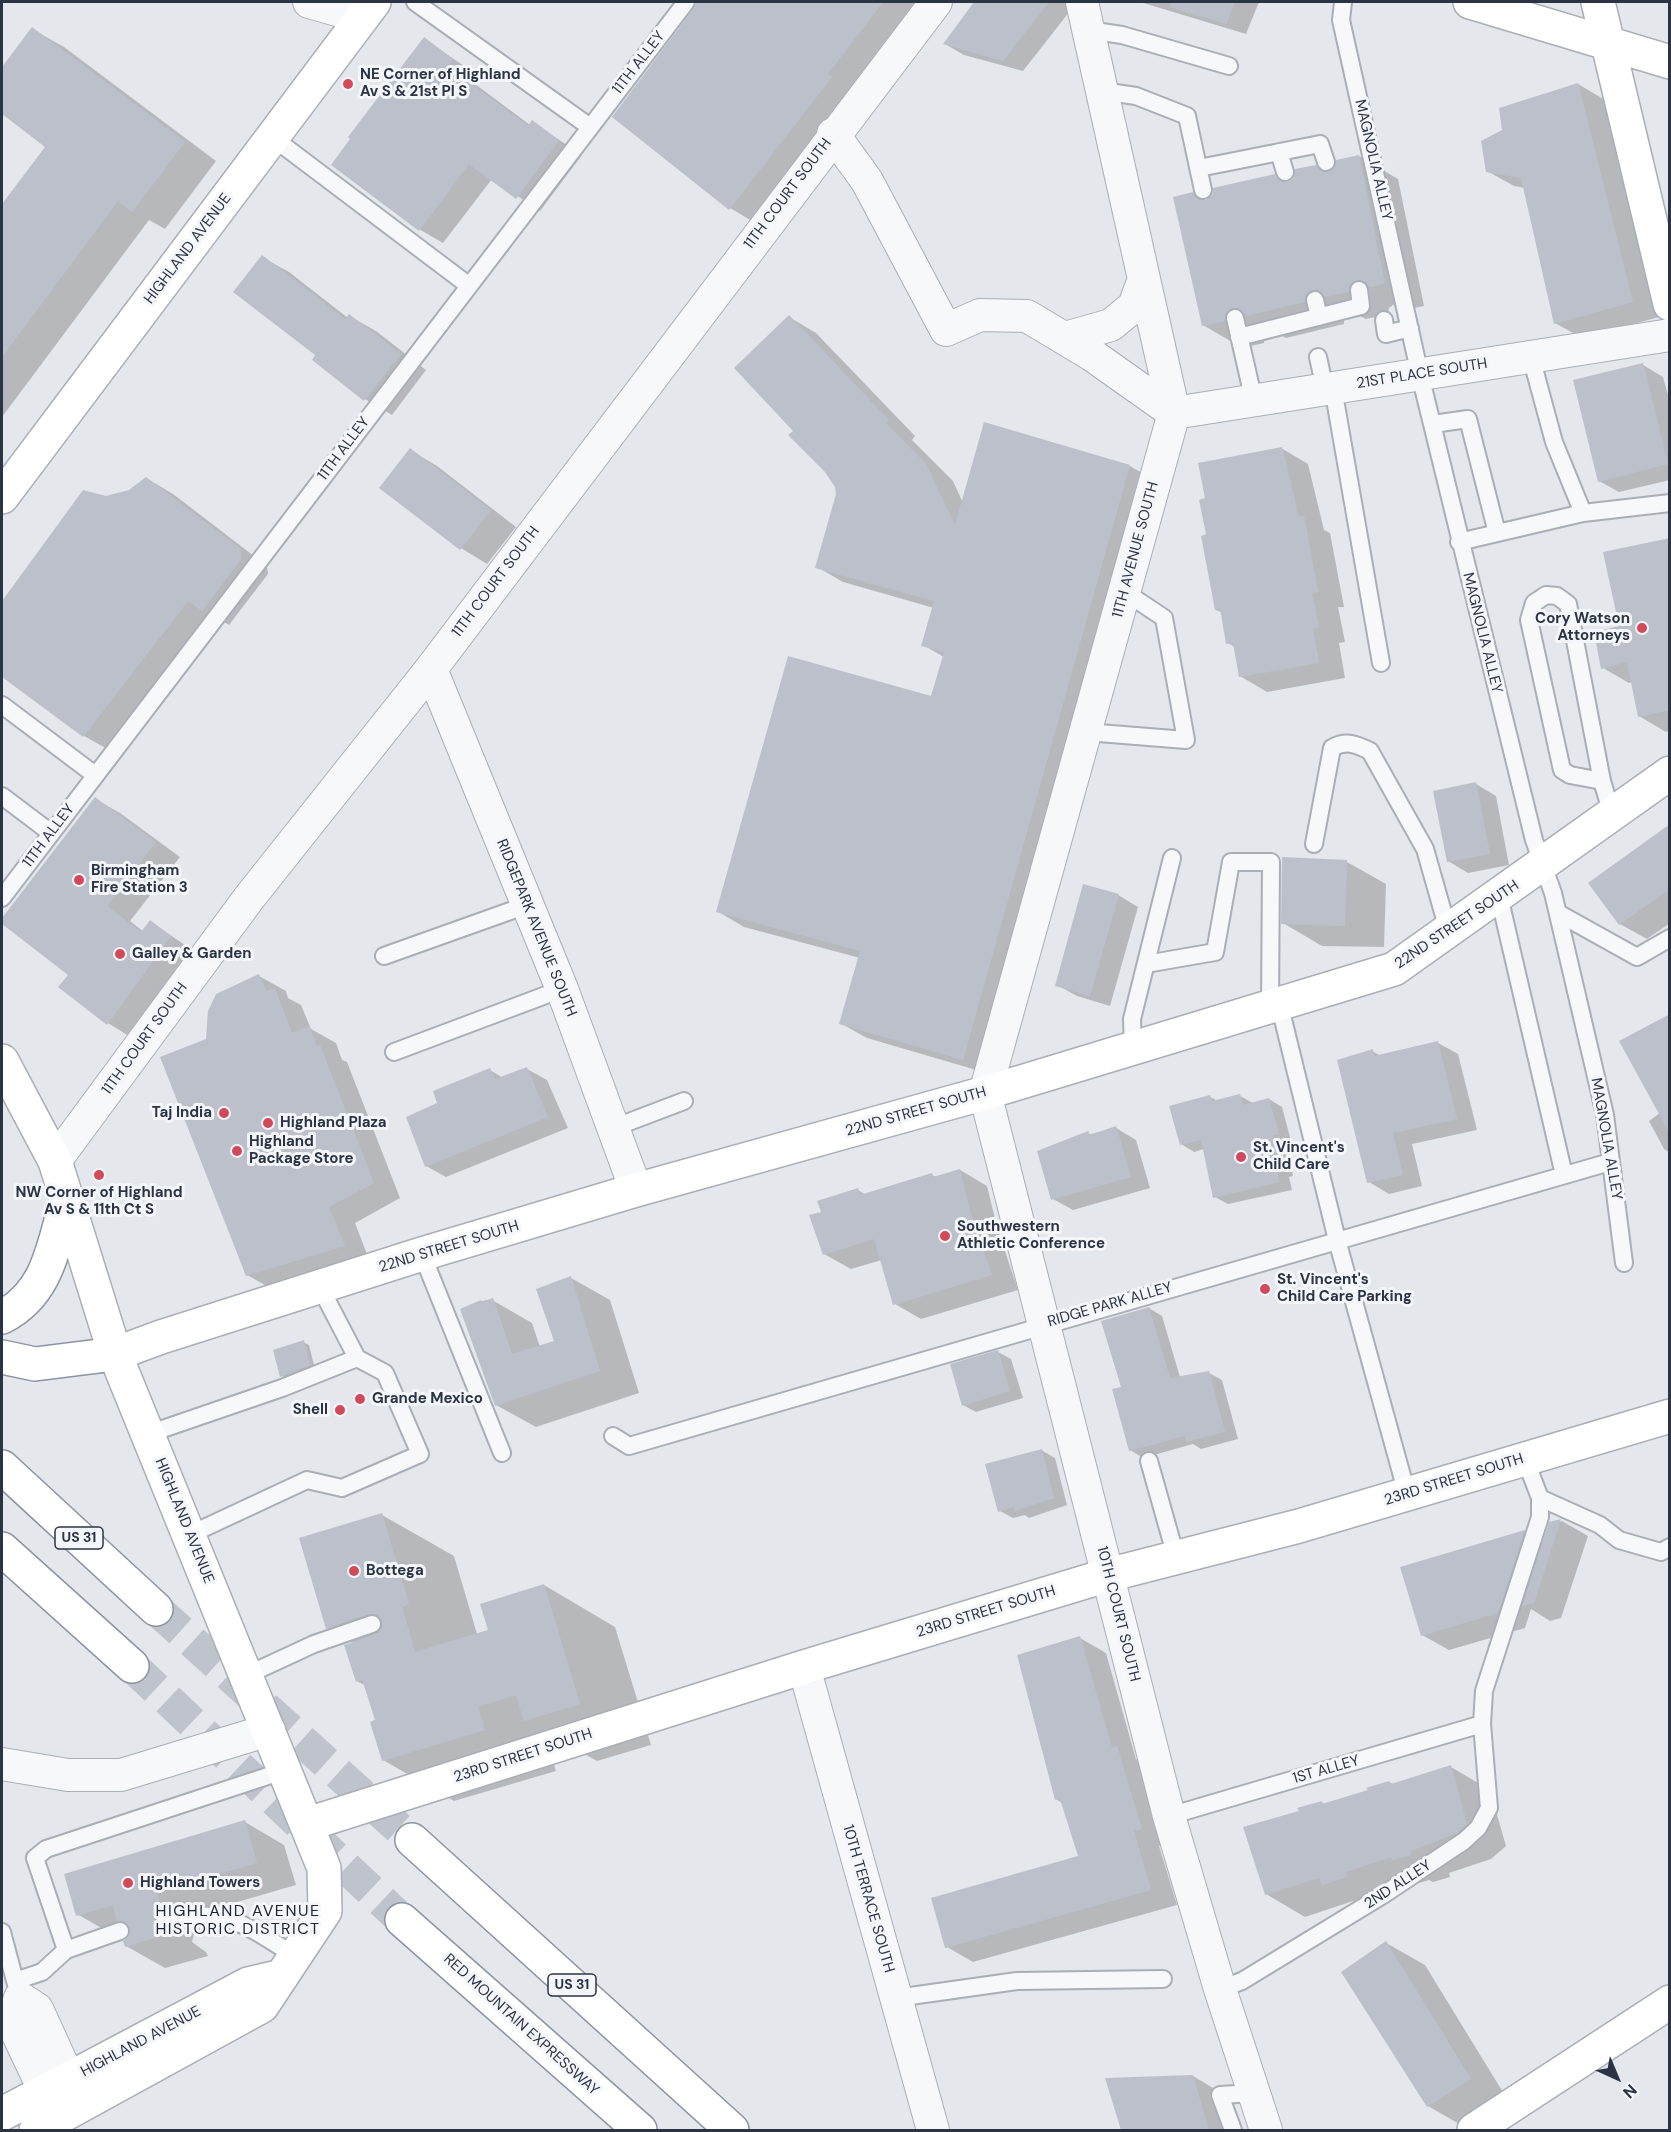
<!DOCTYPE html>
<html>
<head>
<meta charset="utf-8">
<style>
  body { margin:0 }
  #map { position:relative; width:1671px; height:2132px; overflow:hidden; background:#e4e7ec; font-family:"DM Sans",sans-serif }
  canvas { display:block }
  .frame { position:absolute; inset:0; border:3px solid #2b3445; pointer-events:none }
  .north { position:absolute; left:1587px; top:2048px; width:60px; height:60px; -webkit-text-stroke:4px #f4f6f9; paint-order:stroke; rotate:136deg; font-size:16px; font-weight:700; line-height:24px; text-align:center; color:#2b3445 }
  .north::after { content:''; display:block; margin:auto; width:21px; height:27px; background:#2b3445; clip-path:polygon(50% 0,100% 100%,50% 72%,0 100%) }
</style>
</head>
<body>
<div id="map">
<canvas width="1671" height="2132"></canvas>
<div class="frame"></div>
<div class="north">N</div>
</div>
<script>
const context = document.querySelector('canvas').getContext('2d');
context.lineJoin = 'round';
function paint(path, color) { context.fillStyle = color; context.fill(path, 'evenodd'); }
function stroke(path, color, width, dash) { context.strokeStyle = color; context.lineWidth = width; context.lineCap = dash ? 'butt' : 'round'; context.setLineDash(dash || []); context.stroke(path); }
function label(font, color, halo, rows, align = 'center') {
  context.font = font + ' "DM Sans",sans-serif'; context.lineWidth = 6; context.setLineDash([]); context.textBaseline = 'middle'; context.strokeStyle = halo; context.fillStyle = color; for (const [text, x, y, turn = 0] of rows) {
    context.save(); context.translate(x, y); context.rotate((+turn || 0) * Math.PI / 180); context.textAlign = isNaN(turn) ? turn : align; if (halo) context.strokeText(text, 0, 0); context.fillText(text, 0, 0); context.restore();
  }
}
paint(new Path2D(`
  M 700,2 L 921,2 L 757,224 L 730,208 L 614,116 Z
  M 976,2 L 1069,2 L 1070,11 L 1023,71 L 964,55 L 945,44 Z
  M 1140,2 L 1259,2 L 1246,34 Z
  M 32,29 L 64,47 L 216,161 L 165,229 L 149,220 L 2,417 L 2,207 L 47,146 L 2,112 L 2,70 Z
  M 424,39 L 476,74 L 471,81 L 530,125 L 532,122 L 582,155 L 540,211 L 492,179 L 443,243 L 419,229 Z
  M 1578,84 L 1605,100 L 1659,317 L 1582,338 L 1555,323 L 1525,188 L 1514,186 L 1487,171 Z
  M 1359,156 L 1398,179 L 1424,306 L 1410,309 L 1397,302 L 1389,308 L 1388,314 L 1366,319 L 1352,312 L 1344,319 L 1344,324 L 1286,338 L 1272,330 L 1264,337 L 1264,343 L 1242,348 L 1203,325 L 1193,194 L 1206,202 L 1274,176 L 1288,183 L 1316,166 L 1329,174 Z
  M 262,257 L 289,272 L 348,318 L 349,316 L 376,331 L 426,370 L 392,415 L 365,399 L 317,355 Z
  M 789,317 L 816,333 L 915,436 L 912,440 L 953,481 L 963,503 L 1130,466 L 1156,481 L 990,1074 L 867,1038 L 840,1023 L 860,958 L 744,927 L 717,911 L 932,698 L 944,657 L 923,645 L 934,608 L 843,582 L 817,567 L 837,494 L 836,486 L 795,431 Z
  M 1643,365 L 1663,377 L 1670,402 L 1670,480 L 1619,492 L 1599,481 Z
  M 1281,448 L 1308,464 L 1324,530 L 1330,533 L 1344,607 L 1338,607 L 1345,642 L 1339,643 L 1345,678 L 1267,692 L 1240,676 L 1235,647 L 1228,643 L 1223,613 L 1216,610 L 1203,537 L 1207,535 Z
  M 410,450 L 437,466 L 516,527 L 487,564 L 461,548 Z
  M 146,478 L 173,494 L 267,566 L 268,574 L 229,625 L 214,616 L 111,751 L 84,736 L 2,675 L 2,603 L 84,492 L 106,497 L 130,491 Z
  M 1670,540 L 1670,731 L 1666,732 L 1639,716 L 1632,682 L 1629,683 L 1603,668 L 1621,627 Z
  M 1476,784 L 1496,796 L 1509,865 L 1468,873 L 1448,861 Z
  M 95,799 L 120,813 L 180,857 L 130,921 L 144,932 L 151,922 L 194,951 L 132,1038 L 108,1023 L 70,975 L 2,922 Z
  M 1670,826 L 1670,923 L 1647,939 L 1620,924 Z
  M 1347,862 L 1386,884 L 1384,947 L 1322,946 L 1283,923 Z
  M 1118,895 L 1138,907 L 1110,1006 L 1077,996 L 1057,985 Z
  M 259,976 L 286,991 L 288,998 L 301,1005 L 311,1029 L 336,1043 L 342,1060 L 347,1062 L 400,1198 L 355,1223 L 370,1262 L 274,1290 L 247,1275 L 207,1040 Z
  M 1670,1016 L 1670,1153 L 1664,1149 L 1649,1121 L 1660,1113 Z
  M 1438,1043 L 1458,1054 L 1477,1130 L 1412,1144 L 1422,1186 L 1389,1194 L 1369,1182 L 1372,1051 L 1381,1056 Z
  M 527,1069 L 547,1080 L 568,1128 L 446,1177 L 426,1166 L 439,1103 L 490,1070 L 503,1078 Z
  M 1240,1096 L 1253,1103 L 1269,1099 L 1282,1107 L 1291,1141 L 1286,1142 L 1293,1176 L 1289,1177 L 1292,1190 L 1228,1204 L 1215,1197 L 1204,1149 L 1194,1152 L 1181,1144 L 1210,1097 L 1218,1101 Z
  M 1116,1128 L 1136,1140 L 1150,1188 L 1073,1210 L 1053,1199 L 1063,1141 Z
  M 960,1170 L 987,1186 L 997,1227 L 1018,1290 L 921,1319 L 895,1304 L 882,1260 L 851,1269 L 824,1254 L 823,1213 L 858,1190 L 866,1195 L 932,1175 L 936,1177 Z
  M 571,1278 L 610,1300 L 639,1393 L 536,1427 L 496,1405 L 481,1301 L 492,1300 L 532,1323 L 540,1347 L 556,1342 Z
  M 1149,1308 L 1162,1316 L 1180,1377 L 1209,1373 L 1222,1380 L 1238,1439 L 1201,1449 L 1193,1444 L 1143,1458 L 1130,1450 Z
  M 303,1342 L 309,1345 L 315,1369 L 288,1380 L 282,1376 L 275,1351 Z
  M 998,1352 L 1011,1359 L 1023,1398 L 976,1412 L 963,1405 Z
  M 1041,1450 L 1055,1458 L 1067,1505 L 1029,1518 L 1025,1515 L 1013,1518 L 1000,1511 Z
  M 382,1515 L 454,1556 L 477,1634 L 490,1631 L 544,1585 L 615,1627 L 651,1745 L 597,1761 L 565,1743 L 549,1748 L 556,1771 L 454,1801 L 383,1760 L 377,1721 L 366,1686 L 357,1681 L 354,1643 L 328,1628 Z
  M 1562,1521 L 1588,1536 L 1561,1618 L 1550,1621 L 1531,1609 L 1525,1628 L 1449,1650 L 1422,1635 L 1402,1568 L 1525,1531 L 1544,1543 L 1550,1524 Z
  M 1080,1638 L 1106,1653 L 1136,1759 L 1143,1763 L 1167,1843 L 1159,1846 L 1177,1905 L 973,1962 L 947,1947 L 1080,1857 L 1062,1803 L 1056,1799 Z
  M 1451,1767 L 1490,1790 L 1506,1846 L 1491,1859 L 1449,1873 L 1450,1877 L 1433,1882 L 1429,1880 L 1384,1894 L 1362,1906 L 1353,1901 L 1305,1917 L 1266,1894 L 1301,1812 L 1321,1802 L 1326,1805 L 1370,1791 L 1389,1782 L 1393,1784 Z
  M 245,1822 L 284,1845 L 296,1885 L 196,1914 L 200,1930 L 194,1934 L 192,1942 L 206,1952 L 208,1956 L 165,1968 L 126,1946 L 131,1933 L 117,1937 L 77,1914 Z
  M 1386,1943 L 1425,1965 L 1509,2102 L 1468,2129 L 1428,2106 Z
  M 1193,2076 L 1213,2088 L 1225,2130 L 1123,2130 L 1107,2079 Z`), '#0003');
paint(new Path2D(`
  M 697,2 L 883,2 L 828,74 L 832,77 L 729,210 L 612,117 L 694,8 Z
  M 974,2 L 1049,2 L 1003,61 L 943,44 Z
  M 1171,2 L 1235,2 L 1226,24 L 1170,7 Z
  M 32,27 L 185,142 L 132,212 L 118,201 L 2,357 L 2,204 L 45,147 L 2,114 L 2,67 Z
  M 424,37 L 453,59 L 448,66 L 528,126 L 532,120 L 559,140 L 516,199 L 469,164 L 419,231 L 331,165 L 350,139 L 348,137 Z
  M 1578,83 L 1633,302 L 1554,324 L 1521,178 L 1486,172 L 1481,141 L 1502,130 L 1499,108 Z
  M 1359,155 L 1385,284 L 1369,287 L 1364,281 L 1357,280 L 1350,285 L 1349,292 L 1325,297 L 1319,290 L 1312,290 L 1305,296 L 1305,302 L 1245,316 L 1239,308 L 1232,308 L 1225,314 L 1225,321 L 1202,326 L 1173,197 L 1193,192 L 1199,200 L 1206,200 L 1213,194 L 1213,188 L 1275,174 L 1278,180 L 1287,182 L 1293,179 L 1295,169 L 1316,165 L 1320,170 L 1329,172 L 1334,168 L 1336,160 Z
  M 262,255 L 345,319 L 349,314 L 401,354 L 364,401 L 312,360 L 315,355 L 233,292 Z
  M 789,315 L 889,420 L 886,423 L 926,464 L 955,525 L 984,422 L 1130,465 L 963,1060 L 839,1024 L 860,951 L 716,912 L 788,656 L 931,696 L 944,652 L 921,646 L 934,601 L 815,568 L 836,494 L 835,487 L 825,472 L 788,435 L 793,431 L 734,368 Z
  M 1643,363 L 1668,464 L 1598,482 L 1573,380 Z
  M 1282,447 L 1299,517 L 1304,516 L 1318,592 L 1312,593 L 1319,627 L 1313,629 L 1319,663 L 1239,677 L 1233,643 L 1226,644 L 1220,608 L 1215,610 L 1201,536 L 1206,534 L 1199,500 L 1205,498 L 1198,463 Z
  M 410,448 L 491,510 L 460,550 L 379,488 Z
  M 146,477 L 241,549 L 241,559 L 202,611 L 188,601 L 83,737 L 2,677 L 2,601 L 83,490 L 106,496 L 129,490 Z
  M 1670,538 L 1670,710 L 1638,717 L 1627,662 L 1601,669 L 1594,632 L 1619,626 L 1603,552 Z
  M 1476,782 L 1490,854 L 1447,862 L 1433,791 Z
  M 95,797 L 156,842 L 107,906 L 141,932 L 150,920 L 171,936 L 107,1025 L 58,987 L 68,975 L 2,924 L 2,918 Z
  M 1670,824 L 1670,889 L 1619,925 L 1588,883 Z
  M 1282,857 L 1347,860 L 1345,926 L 1281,924 Z
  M 1083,884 L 1119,894 L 1090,996 L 1055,986 Z
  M 259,974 L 266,991 L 275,988 L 292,1033 L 309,1026 L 317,1046 L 320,1045 L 374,1183 L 329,1207 L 345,1246 L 246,1276 L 160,1057 L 206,1039 L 208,1011 L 216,994 Z
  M 1670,1014 L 1670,1134 L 1619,1041 Z
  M 1438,1041 L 1457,1119 L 1393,1133 L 1403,1175 L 1367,1183 L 1337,1060 L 1373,1049 L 1374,1056 Z
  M 527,1067 L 548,1117 L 425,1167 L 406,1117 L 437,1103 L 433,1091 L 490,1068 L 495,1079 Z
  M 1240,1094 L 1243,1105 L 1269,1098 L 1279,1134 L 1273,1135 L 1281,1169 L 1277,1170 L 1280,1182 L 1213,1198 L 1201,1140 L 1180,1145 L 1169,1106 L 1210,1095 L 1212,1101 Z
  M 1116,1126 L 1131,1177 L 1051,1200 L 1037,1151 L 1088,1131 L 1090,1135 Z
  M 960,1169 L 970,1211 L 992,1275 L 893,1305 L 874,1239 L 823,1255 L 809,1215 L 821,1212 L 817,1201 L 858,1188 L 860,1195 L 932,1173 L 933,1177 Z
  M 571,1276 L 600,1371 L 495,1406 L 460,1309 L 481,1300 L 481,1302 L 493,1298 L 512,1354 L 554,1341 L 536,1289 Z
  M 1149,1307 L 1170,1378 L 1209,1371 L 1225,1432 L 1186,1442 L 1185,1436 L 1129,1451 L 1112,1389 L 1121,1387 L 1101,1321 Z
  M 304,1340 L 310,1365 L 280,1377 L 273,1350 Z
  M 998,1350 L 1010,1391 L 962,1406 L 950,1364 Z
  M 1042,1449 L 1054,1498 L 1015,1511 L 1014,1507 L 998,1512 L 985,1464 Z
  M 382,1513 L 409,1604 L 402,1607 L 415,1652 L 488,1630 L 480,1604 L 544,1584 L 580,1704 L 524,1721 L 516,1695 L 478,1707 L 485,1730 L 382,1761 L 370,1722 L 375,1720 L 362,1679 L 356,1682 L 344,1645 L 376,1634 L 382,1627 L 382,1620 L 375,1614 L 369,1614 L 326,1629 L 299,1538 Z
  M 1561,1519 L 1534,1603 L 1522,1606 L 1549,1522 Z
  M 1525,1530 L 1498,1613 L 1421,1636 L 1400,1567 Z
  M 1080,1636 L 1112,1748 L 1117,1746 L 1142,1829 L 1134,1831 L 1151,1890 L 945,1948 L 931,1898 L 1078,1856 L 1060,1799 L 1055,1800 L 1017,1655 Z
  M 1451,1765 L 1467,1824 L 1457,1833 L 1411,1851 L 1412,1855 L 1392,1860 L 1391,1857 L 1346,1872 L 1347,1877 L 1322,1885 L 1319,1878 L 1265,1895 L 1243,1827 L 1299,1811 L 1297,1808 L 1322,1801 L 1322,1804 L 1368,1790 L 1366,1788 L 1389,1781 L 1391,1784 Z
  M 245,1820 L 257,1863 L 157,1892 L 161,1907 L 155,1912 L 154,1918 L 159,1926 L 167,1927 L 169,1933 L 125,1947 L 123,1941 L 128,1937 L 130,1928 L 126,1923 L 117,1921 L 113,1905 L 76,1916 L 64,1874 Z
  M 1386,1941 L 1471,2079 L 1427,2107 L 1341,1972 Z
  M 1193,2075 L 1209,2130 L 1121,2130 L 1105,2078 Z`), '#bbc0ca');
stroke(new Path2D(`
  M 156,1609 L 412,1840
  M 132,1666 L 402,1920`), '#bfc3cb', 33, [33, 16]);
const lane = new Path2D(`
  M 415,2 L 590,127
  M 1343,2 L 1341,20 L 1420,375 L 1534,840 L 1553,893 L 1605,1115 L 1624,1263
  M 1088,30 L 1122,35 L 1229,66
  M 1102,91 L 1136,96 L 1187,116 L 1203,190
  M 272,137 L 468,285
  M 1279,152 L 1285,172
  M 1199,168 L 1320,144 L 1326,162
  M 1315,300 L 1319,317
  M 1235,318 L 1254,401
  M 1384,320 L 1386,334 L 1410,328
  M 1239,337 L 1361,306 L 1359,290
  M 1318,357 L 1325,389
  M 1531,357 L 1554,442 L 1583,513 L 1670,503
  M 1333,388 L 1381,663
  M 1433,424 L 1468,419 L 1497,533
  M 1459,542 L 1583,513
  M 2,705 L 95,775
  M 1086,732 L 1186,740 L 1164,618 L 1125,592
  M 1602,781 L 1570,775 L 1562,770 L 1529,620 L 1534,603 L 1546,595 L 1557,596 L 1568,604 L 1602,781 L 1612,814
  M 2,796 L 51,833
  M 1314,844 L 1332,748 C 1346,740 1356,744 1370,751 L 1425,849 L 1448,930
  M 1499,896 L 1564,1175
  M 2,898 L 686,2
  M 1558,913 L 1637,957 L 1670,938
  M 384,956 L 527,905
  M 1146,964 L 1215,952 L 1231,862 L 1271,862 L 1270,1006
  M 1279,1003 L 1337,1240 L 1407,1494
  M 1133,1048 L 1132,1019 L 1172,858
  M 394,1052 L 562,989
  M 613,1128 L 684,1101
  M 422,1254 L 502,1453
  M 148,1434 L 282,1388 L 357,1358
  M 613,1436 L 629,1446 L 1610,1162
  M 1149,1461 L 1176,1557
  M 1540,1498 L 1600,1525 L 1619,1540 L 1661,1552 L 1670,1547
  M 189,1535 L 307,1480 L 342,1488 L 420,1454 L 385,1373 L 357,1358 L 320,1287
  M 247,1675 L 314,1644 L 372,1624
  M 1169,1816 L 1482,1724
  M 164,1917 C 229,1910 243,1923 295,1956
  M 2,1932 L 18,1992
  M 66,1950 L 35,1858 L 46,1849 L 286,1770
  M 15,1981 L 42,1972 L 66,1950 L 120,1931
  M 1220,1989 L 1242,1981 L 1383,1895 L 1464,1841 L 1478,1828 L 1489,1808 L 1482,1724 L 1484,1691 L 1540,1517 L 1540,1498 L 1525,1459
  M 896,1998 L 1017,1981 L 1163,1979
  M 1233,2130 L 1220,2095 L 1254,2093`);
const street = new Path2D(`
  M 309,2 L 362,17
  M 1082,2 L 1174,413 L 985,1093 L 1169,1816 L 1220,1989 L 1266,2130
  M 833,134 L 867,181 L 946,330 L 980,315 L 1027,316 L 1092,355 L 1174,413
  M 1065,338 L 1111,325 L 1134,306 L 1144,279
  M 1174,413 L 1670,335
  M 431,669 L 562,989 L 636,1190
  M 55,1161 L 249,898 L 431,669 L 936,2
  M 804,1667 L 933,2130
  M 2,1764 L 68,1775 L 121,1775 L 269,1730
  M 56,2115 L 12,2022 L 20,1998 L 37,2009 L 79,2101`);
const secondary = new Path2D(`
  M 1470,2 L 1670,62
  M 1598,2 L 1670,304
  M 2,497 L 374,2
  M 2,1061 L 55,1161 L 115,1354 L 324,1868 L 325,1911 L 262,2006 L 36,2130
  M 115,1354 L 161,1337 L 422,1254 L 636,1190 L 985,1093 L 1394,969 L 1670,773
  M 308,1824 L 804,1667 L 1108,1575 L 1299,1526 L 1670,1416
  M 2,2114 L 248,1984 L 282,1976
  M 1474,2130 L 1670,2002`);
const highway = new Path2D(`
  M 2,1317 C 49,1293 53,1246 67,1199
  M 2,1357 L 35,1364 L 115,1354
  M 2,1467 L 156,1609
  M 2,1549 L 132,1666
  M 412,1840 L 732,2130
  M 402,1920 L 640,2130`);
stroke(lane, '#a9aeb7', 20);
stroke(street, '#a9aeb7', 34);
stroke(secondary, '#a9aeb7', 36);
stroke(highway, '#8b94a3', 36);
stroke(lane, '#f7f8fa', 16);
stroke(street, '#f7f8fa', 32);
stroke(secondary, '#fff', 33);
stroke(highway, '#fff', 33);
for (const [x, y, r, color] of [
  [348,84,6,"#d1495b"],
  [1642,628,6,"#d1495b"],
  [79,880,6,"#d1495b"],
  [120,954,6,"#d1495b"],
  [224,1113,6,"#d1495b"],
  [268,1123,6,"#d1495b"],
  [237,1151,6,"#d1495b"],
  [1241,1157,6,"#d1495b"],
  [99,1175,6,"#d1495b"],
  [945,1236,6,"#d1495b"],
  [1265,1289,6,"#d1495b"],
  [360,1399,6,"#d1495b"],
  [340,1410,6,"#d1495b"],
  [354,1571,6,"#d1495b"],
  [128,1883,6,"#d1495b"]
]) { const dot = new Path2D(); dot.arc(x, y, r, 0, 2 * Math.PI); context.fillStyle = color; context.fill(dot); stroke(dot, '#f4f6f9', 2); }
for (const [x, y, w] of [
  [79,1538,48],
  [572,1985,48]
]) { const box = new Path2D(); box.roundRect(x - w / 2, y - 11, w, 22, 4.5); context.fillStyle = '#f4f6f9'; context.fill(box); stroke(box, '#2b3445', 1.5); }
label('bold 14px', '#2b3445', null, [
  ["US 31",79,1538],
  ["US 31",572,1985]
]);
label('15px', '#2b3445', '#f4f6f9', [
  ["11TH ALLEY",639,63,-52],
  ["MAGNOLIA ALLEY",1373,160,77],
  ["11TH COURT SOUTH",788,194,-53],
  ["HIGHLAND AVENUE",188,249,-53],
  ["21ST PLACE SOUTH",1422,374,-9],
  ["11TH ALLEY",344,449,-53],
  ["11TH AVENUE SOUTH",1136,550,-75],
  ["11TH COURT SOUTH",496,582,-53],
  ["MAGNOLIA ALLEY",1482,633,76],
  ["11TH ALLEY",49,836,-53],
  ["22ND STREET SOUTH",1457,925,-34],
  ["RIDGEPARK AVENUE SOUTH",536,928,68],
  ["11TH COURT SOUTH",145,1039,-54],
  ["22ND STREET SOUTH",916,1112,-16],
  ["MAGNOLIA ALLEY",1606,1139,80],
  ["22ND STREET SOUTH",449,1247,-17],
  ["RIDGE PARK ALLEY",1110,1305,-16],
  ["23RD STREET SOUTH",1454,1480,-17],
  ["HIGHLAND AVENUE",184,1521,68],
  ["23RD STREET SOUTH",986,1612,-17],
  ["10TH COURT SOUTH",1118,1614,76],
  ["23RD STREET SOUTH",523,1756,-18],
  ["1ST ALLEY",1326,1770,-16],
  ["2ND ALLEY",1398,1885,-33],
  ["10TH TERRACE SOUTH",868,1899,74],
  ["RED MOUNTAIN EXPRESSWAY",521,2025,42],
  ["HIGHLAND AVENUE",141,2042,-28]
]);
label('bold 15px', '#2b3445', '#f4f6f9', [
  ["NE Corner of Highland",360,75],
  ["Av S & 21st Pl S",360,92],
  ["Cory Watson",1630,619,"right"],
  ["Attorneys",1630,636,"right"],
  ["Birmingham",91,871],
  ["Fire Station 3",91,888],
  ["Galley & Garden",132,954],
  ["Taj India",212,1113,"right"],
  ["Highland Plaza",280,1123],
  ["Highland",249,1142],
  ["Package Store",249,1159],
  ["St. Vincent's",1253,1148],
  ["Child Care",1253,1165],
  ["NW Corner of Highland",99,1193,"center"],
  ["Av S & 11th Ct S",99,1210,"center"],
  ["Southwestern",957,1227],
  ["Athletic Conference",957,1244],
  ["St. Vincent's",1277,1280],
  ["Child Care Parking",1277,1297],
  ["Grande Mexico",372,1399],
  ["Shell",328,1410,"right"],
  ["Bottega",366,1571],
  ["Highland Towers",140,1883]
], 'left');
context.letterSpacing = '1.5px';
label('16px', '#1d2536', '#f4f6f9', [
  ["HIGHLAND AVENUE",238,1912],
  ["HISTORIC DISTRICT",238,1930]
]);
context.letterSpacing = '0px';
</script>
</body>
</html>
